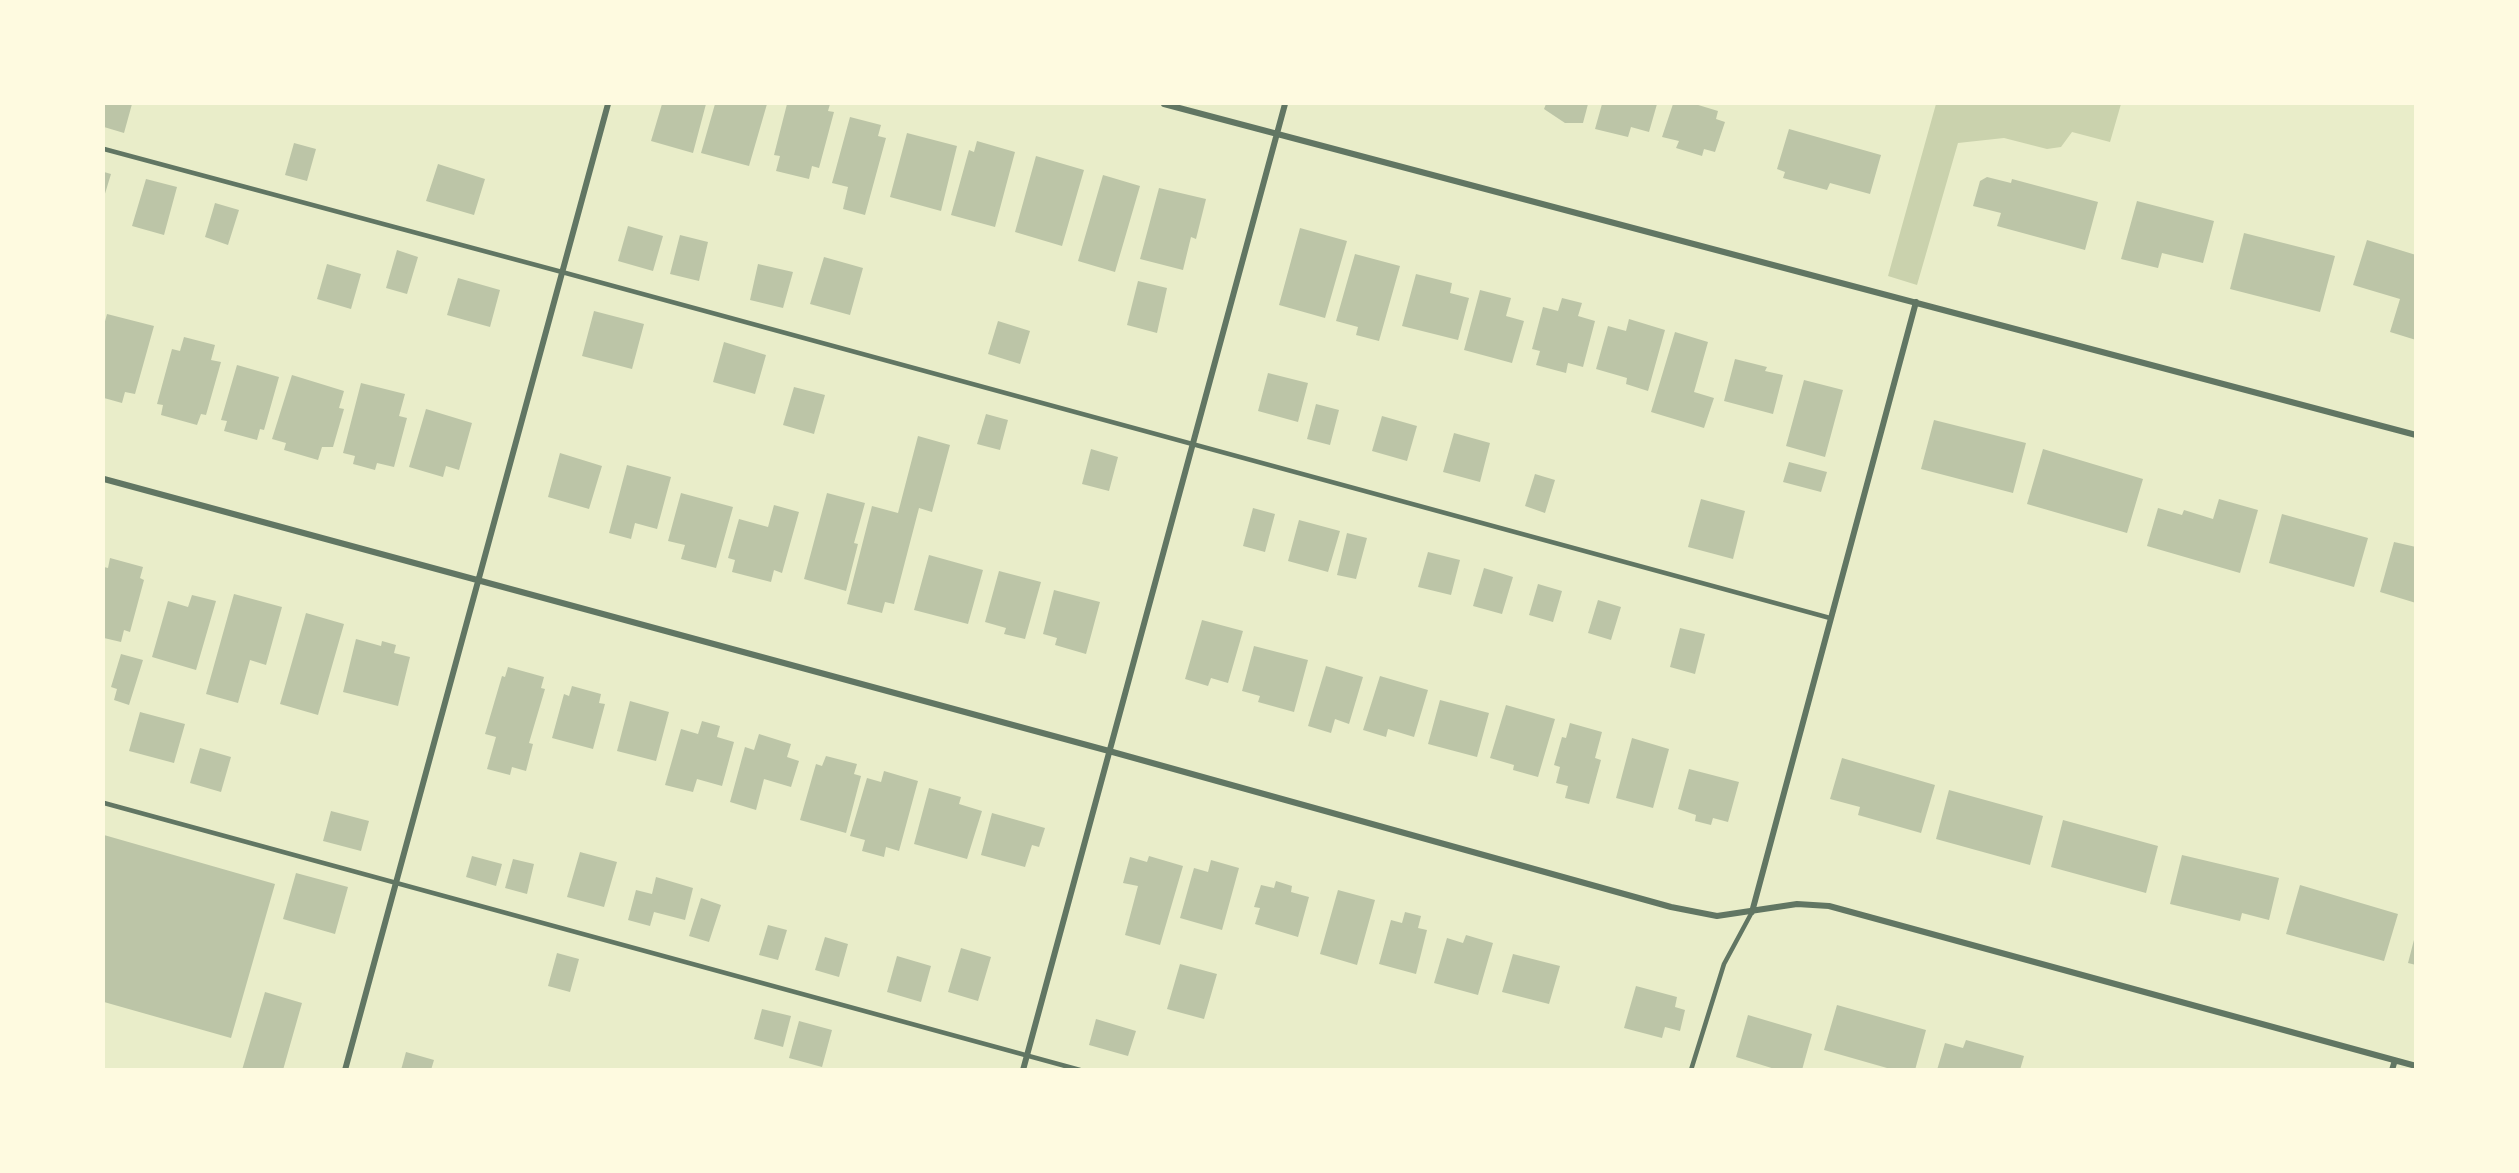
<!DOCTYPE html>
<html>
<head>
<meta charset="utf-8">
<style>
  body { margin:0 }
  #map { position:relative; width:2519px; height:1173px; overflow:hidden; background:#e9edc9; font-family:Karla,sans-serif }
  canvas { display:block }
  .frame { position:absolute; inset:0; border:105px solid #fefae0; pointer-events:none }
</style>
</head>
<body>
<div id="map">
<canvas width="2519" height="1173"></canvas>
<div class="frame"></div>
</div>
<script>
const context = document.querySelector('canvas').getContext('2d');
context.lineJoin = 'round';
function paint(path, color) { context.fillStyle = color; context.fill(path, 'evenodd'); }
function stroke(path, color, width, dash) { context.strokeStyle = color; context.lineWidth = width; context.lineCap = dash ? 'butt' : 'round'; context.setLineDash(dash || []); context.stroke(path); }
paint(new Path2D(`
  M 1936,104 L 2121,104 L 2110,142 L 2072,132 L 2061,147 L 2047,149 L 2004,138 L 1958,143 L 1917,285 L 1888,276 Z`), '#cad2ad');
paint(new Path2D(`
  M 104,104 L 132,104 L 124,133 L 104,127 Z
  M 662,104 L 706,104 L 693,153 L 651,141 Z
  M 715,104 L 767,104 L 749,166 L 701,153 Z
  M 787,104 L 830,104 L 828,111 L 834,112 L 819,168 L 812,166 L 809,179 L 776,171 L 780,156 L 774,155 Z
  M 1546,104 L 1588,104 L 1583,123 L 1565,123 L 1544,109 Z
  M 1602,104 L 1657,104 L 1649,132 L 1631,127 L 1628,137 L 1595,129 Z
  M 1673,104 L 1695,104 L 1718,111 L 1716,119 L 1725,122 L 1715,152 L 1704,149 L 1702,156 L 1676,148 L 1679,141 L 1662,137 Z
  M 850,117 L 881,125 L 878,136 L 886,138 L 865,215 L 843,209 L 848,187 L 832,183 Z
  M 1789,129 L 1881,155 L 1870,194 L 1830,183 L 1827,190 L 1783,178 L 1785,172 L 1777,169 Z
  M 907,133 L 957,146 L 941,211 L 890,197 Z
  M 977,141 L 1015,152 L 995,227 L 951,215 L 969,150 L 974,152 Z
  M 294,143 L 316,149 L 307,181 L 285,175 Z
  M 1036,156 L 1084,170 L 1062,246 L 1015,232 Z
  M 438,164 L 485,179 L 474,215 L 426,201 Z
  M 104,172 L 111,174 L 104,197 Z
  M 1103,175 L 1140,186 L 1115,272 L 1078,261 Z
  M 1987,177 L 2011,183 L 2012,179 L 2098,202 L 2085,250 L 1997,226 L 2001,213 L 1973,206 L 1980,181 Z
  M 146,179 L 177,187 L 164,235 L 132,226 Z
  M 1159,188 L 1206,199 L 1196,239 L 1191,237 L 1183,270 L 1140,259 Z
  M 2137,201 L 2214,221 L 2203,263 L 2162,253 L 2158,268 L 2121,259 Z
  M 215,203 L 239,210 L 228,245 L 205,237 Z
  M 628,226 L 663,236 L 653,271 L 618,261 Z
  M 1300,228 L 1347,241 L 1325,318 L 1279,305 Z
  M 2244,233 L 2335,256 L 2320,312 L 2230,289 Z
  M 680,235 L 708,242 L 699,281 L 670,274 Z
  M 2367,240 L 2416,255 L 2416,340 L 2390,332 L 2400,299 L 2353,285 Z
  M 397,250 L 418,257 L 407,294 L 386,288 Z
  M 1355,254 L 1400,266 L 1379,341 L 1356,335 L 1358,327 L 1336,321 Z
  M 824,257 L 863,268 L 850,315 L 810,304 Z
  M 327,264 L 361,274 L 351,309 L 317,299 Z
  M 758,264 L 793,272 L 783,308 L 750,300 Z
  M 1416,274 L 1452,283 L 1450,293 L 1469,298 L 1458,340 L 1402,326 Z
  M 458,278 L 500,290 L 490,327 L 447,315 Z
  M 1138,281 L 1167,288 L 1157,333 L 1127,325 Z
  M 1480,290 L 1511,298 L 1506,316 L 1524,321 L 1512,363 L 1464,350 Z
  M 1562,298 L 1582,303 L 1578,316 L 1595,321 L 1583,367 L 1568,363 L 1566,373 L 1536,365 L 1540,351 L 1532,349 L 1543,307 L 1558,311 Z
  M 594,311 L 644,324 L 632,369 L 582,356 Z
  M 107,314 L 154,326 L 135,394 L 125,392 L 122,403 L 104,398 L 104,325 Z
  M 1629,319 L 1665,330 L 1648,391 L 1626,384 L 1627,378 L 1596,369 L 1608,326 L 1626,331 Z
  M 998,321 L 1030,331 L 1020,364 L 988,354 Z
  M 1675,332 L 1708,342 L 1694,392 L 1714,398 L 1704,428 L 1651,412 Z
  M 184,337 L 215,345 L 211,360 L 221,362 L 206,415 L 201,414 L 197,425 L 161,415 L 163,405 L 157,404 L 172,349 L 180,351 Z
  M 724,342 L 766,355 L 755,394 L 713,382 Z
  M 1735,359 L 1767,367 L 1765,371 L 1783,375 L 1773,414 L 1724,401 Z
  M 237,365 L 279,377 L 264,430 L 260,429 L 257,440 L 224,431 L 227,421 L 221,420 Z
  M 1268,373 L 1308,383 L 1298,422 L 1258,411 Z
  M 292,375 L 344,391 L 339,408 L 344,409 L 333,447 L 322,447 L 318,460 L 284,450 L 286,443 L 272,439 Z
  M 1804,380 L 1843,390 L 1825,457 L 1786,446 Z
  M 361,383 L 405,394 L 399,416 L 407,418 L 394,467 L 377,463 L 375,470 L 353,464 L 355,456 L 343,453 Z
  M 794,387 L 825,395 L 814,434 L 783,425 Z
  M 1316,404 L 1339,410 L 1330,445 L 1307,439 Z
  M 426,409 L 472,423 L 459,470 L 446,466 L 443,477 L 409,467 Z
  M 986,414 L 1008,420 L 1000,450 L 977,444 Z
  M 1382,416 L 1417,426 L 1407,461 L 1372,451 Z
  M 1934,420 L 2026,443 L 2013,493 L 1921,469 Z
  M 1454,433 L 1490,443 L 1480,482 L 1443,472 Z
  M 918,436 L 950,445 L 932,512 L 919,508 L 894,604 L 885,602 L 882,613 L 847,604 L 872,506 L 898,513 Z
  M 1091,449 L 1118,457 L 1109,491 L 1082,484 Z
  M 2043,449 L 2143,479 L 2127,533 L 2027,504 Z
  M 560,453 L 602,466 L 589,509 L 548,497 Z
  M 1789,462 L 1827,472 L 1821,492 L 1783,482 Z
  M 627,465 L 671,477 L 657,529 L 635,523 L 631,539 L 609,533 Z
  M 1535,474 L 1555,480 L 1545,513 L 1525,506 Z
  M 681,493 L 733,507 L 716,568 L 681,559 L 685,545 L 668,541 Z
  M 827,493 L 865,503 L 854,543 L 858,544 L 846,591 L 804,579 Z
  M 1701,499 L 1745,511 L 1733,559 L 1688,547 Z
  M 2219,499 L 2258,510 L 2240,573 L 2147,546 L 2158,508 L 2182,515 L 2184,510 L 2213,519 Z
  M 774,505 L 799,512 L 782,573 L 774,570 L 771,582 L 732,572 L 735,560 L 728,558 L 739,519 L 768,527 Z
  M 1253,508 L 1275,514 L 1265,552 L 1243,546 Z
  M 2282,514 L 2368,538 L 2354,587 L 2269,563 Z
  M 1299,520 L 1340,531 L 1328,572 L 1288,561 Z
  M 1347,533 L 1367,538 L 1356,579 L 1337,575 Z
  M 2394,542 L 2416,547 L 2416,603 L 2380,592 Z
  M 1428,552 L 1460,560 L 1451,595 L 1418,587 Z
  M 929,555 L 983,570 L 968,624 L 914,610 Z
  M 110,558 L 143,567 L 140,578 L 144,580 L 130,632 L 124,630 L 121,642 L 104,638 L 104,567 L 108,568 Z
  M 1484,568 L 1513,577 L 1502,614 L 1473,606 Z
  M 999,571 L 1041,582 L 1025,639 L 1004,634 L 1006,628 L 985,622 Z
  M 1538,584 L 1562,591 L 1553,622 L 1529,615 Z
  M 1054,590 L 1100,602 L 1086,654 L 1055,645 L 1057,638 L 1043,634 Z
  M 234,594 L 282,607 L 266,665 L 250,660 L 238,703 L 206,694 Z
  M 192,595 L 216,601 L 196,670 L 152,657 L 168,601 L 188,607 Z
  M 1598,600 L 1621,607 L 1611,640 L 1588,633 Z
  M 306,613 L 344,624 L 318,715 L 280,704 Z
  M 1202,620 L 1243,631 L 1228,683 L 1211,678 L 1208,686 L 1185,679 Z
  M 1680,628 L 1705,634 L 1695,674 L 1670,667 Z
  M 356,639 L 381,646 L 382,641 L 396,645 L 394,653 L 410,657 L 398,706 L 343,692 Z
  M 1254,646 L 1308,660 L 1294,712 L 1258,702 L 1260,696 L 1242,691 Z
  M 121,654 L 143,660 L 129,705 L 114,700 L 117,689 L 111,687 Z
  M 1326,666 L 1363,677 L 1349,724 L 1335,719 L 1331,733 L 1308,726 Z
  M 508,667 L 544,677 L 541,688 L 545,689 L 529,743 L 533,744 L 526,771 L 512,767 L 510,775 L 487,769 L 496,737 L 485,734 L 502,676 L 505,677 Z
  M 1380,676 L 1428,690 L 1414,737 L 1388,729 L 1386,737 L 1363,730 Z
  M 572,686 L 601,694 L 599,703 L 605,704 L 593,749 L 552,738 L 564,694 L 569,696 Z
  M 1440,700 L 1489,713 L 1477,757 L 1428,744 Z
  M 630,701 L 669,712 L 656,761 L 617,751 Z
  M 1506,705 L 1555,719 L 1538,777 L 1513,770 L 1514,765 L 1490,758 Z
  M 140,712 L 185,724 L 174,763 L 129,751 Z
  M 702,721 L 720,726 L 717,737 L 734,742 L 722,786 L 697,779 L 693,792 L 665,785 L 681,729 L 698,734 Z
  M 1570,723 L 1602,732 L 1595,758 L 1601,760 L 1589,804 L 1565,798 L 1568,786 L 1556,783 L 1560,767 L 1554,765 L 1562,737 L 1566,738 Z
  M 759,734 L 791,744 L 787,757 L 799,761 L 791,787 L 764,779 L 756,810 L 730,802 L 745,747 L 754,750 Z
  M 1632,738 L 1669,749 L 1653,808 L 1616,798 Z
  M 200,748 L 231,757 L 221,792 L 190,783 Z
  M 826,756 L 857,764 L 854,774 L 861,776 L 846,833 L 800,820 L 816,764 L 822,766 Z
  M 1842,758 L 1935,785 L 1921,833 L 1858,815 L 1860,807 L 1830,799 Z
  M 1689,769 L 1739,782 L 1728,822 L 1713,818 L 1711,825 L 1695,821 L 1696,815 L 1678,809 Z
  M 884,771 L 918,781 L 899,851 L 886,847 L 884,857 L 862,851 L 865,840 L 850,836 L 867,778 L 881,782 Z
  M 929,788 L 961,797 L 959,804 L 982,811 L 967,859 L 914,844 Z
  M 1949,790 L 2043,816 L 2030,865 L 1936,839 Z
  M 331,811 L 369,821 L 361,851 L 323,841 Z
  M 992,813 L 1045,828 L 1039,847 L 1032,845 L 1025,867 L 981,855 Z
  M 2063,820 L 2158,846 L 2146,893 L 2051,867 Z
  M 104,835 L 275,884 L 231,1038 L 104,1002 Z
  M 580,852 L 617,862 L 604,907 L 567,897 Z
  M 2182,855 L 2279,878 L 2269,920 L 2242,913 L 2240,921 L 2170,904 Z
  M 472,856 L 502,864 L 496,886 L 466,877 Z
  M 1149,856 L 1183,866 L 1160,945 L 1125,935 L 1138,886 L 1123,883 L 1130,857 L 1147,862 Z
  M 513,859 L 534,864 L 527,894 L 505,888 Z
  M 1211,860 L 1239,868 L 1222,930 L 1180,918 L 1194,868 L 1208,872 Z
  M 296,873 L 348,887 L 335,934 L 283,919 Z
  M 656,877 L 693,888 L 685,920 L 654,912 L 650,926 L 628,920 L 636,890 L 652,894 Z
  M 1276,881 L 1292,886 L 1291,892 L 1309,897 L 1298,937 L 1255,924 L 1260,908 L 1254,907 L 1261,885 L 1274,888 Z
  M 2300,885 L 2398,914 L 2384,961 L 2286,934 Z
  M 1338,890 L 1375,900 L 1357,965 L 1320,954 Z
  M 701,898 L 721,905 L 709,942 L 689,936 Z
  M 1405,912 L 1421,916 L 1418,928 L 1427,930 L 1416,974 L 1379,964 L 1391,920 L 1402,923 Z
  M 768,925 L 787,930 L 778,960 L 759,955 Z
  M 1466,935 L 1493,943 L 1478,995 L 1434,983 L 1447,938 L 1463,943 Z
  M 2415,936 L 2416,936 L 2416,965 L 2408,963 Z
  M 825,937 L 848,944 L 839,977 L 815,970 Z
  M 961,948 L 991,957 L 978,1001 L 948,992 Z
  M 557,953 L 579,959 L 570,992 L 548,986 Z
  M 1513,954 L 1560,966 L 1549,1004 L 1502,992 Z
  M 897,956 L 931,966 L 921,1002 L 887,992 Z
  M 1180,964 L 1217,974 L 1204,1019 L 1167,1009 Z
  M 1636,986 L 1677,997 L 1675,1007 L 1685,1010 L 1680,1031 L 1665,1027 L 1662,1038 L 1624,1028 Z
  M 265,992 L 302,1003 L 283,1070 L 242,1070 Z
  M 1837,1005 L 1926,1030 L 1915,1070 L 1894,1070 L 1824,1050 Z
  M 762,1009 L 791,1016 L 783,1047 L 754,1039 Z
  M 1748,1015 L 1812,1034 L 1802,1070 L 1778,1070 L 1736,1057 Z
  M 1096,1019 L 1136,1031 L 1128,1056 L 1089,1045 Z
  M 799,1021 L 832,1030 L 822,1067 L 789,1058 Z
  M 1966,1040 L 2024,1056 L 2020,1070 L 1937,1070 L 1945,1043 L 1963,1048 Z
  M 406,1052 L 434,1060 L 431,1070 L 401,1070 Z`), '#bcc5a7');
stroke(new Path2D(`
  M 104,149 L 562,272 L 1830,618
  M 104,803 L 1080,1070
  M 1691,1070 L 1724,964 L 1752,912`), '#617663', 4.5);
stroke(new Path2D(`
  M 1164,104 L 2416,435
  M 104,479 L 1109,751 L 1671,907 L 1717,916 L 1797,904 L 1829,906 L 2416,1066
  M 1752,912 L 1916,302
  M 345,1070 L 608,104
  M 1023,1070 L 1285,104
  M 2392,1070 L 2395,1060`), '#617663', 6);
</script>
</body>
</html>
